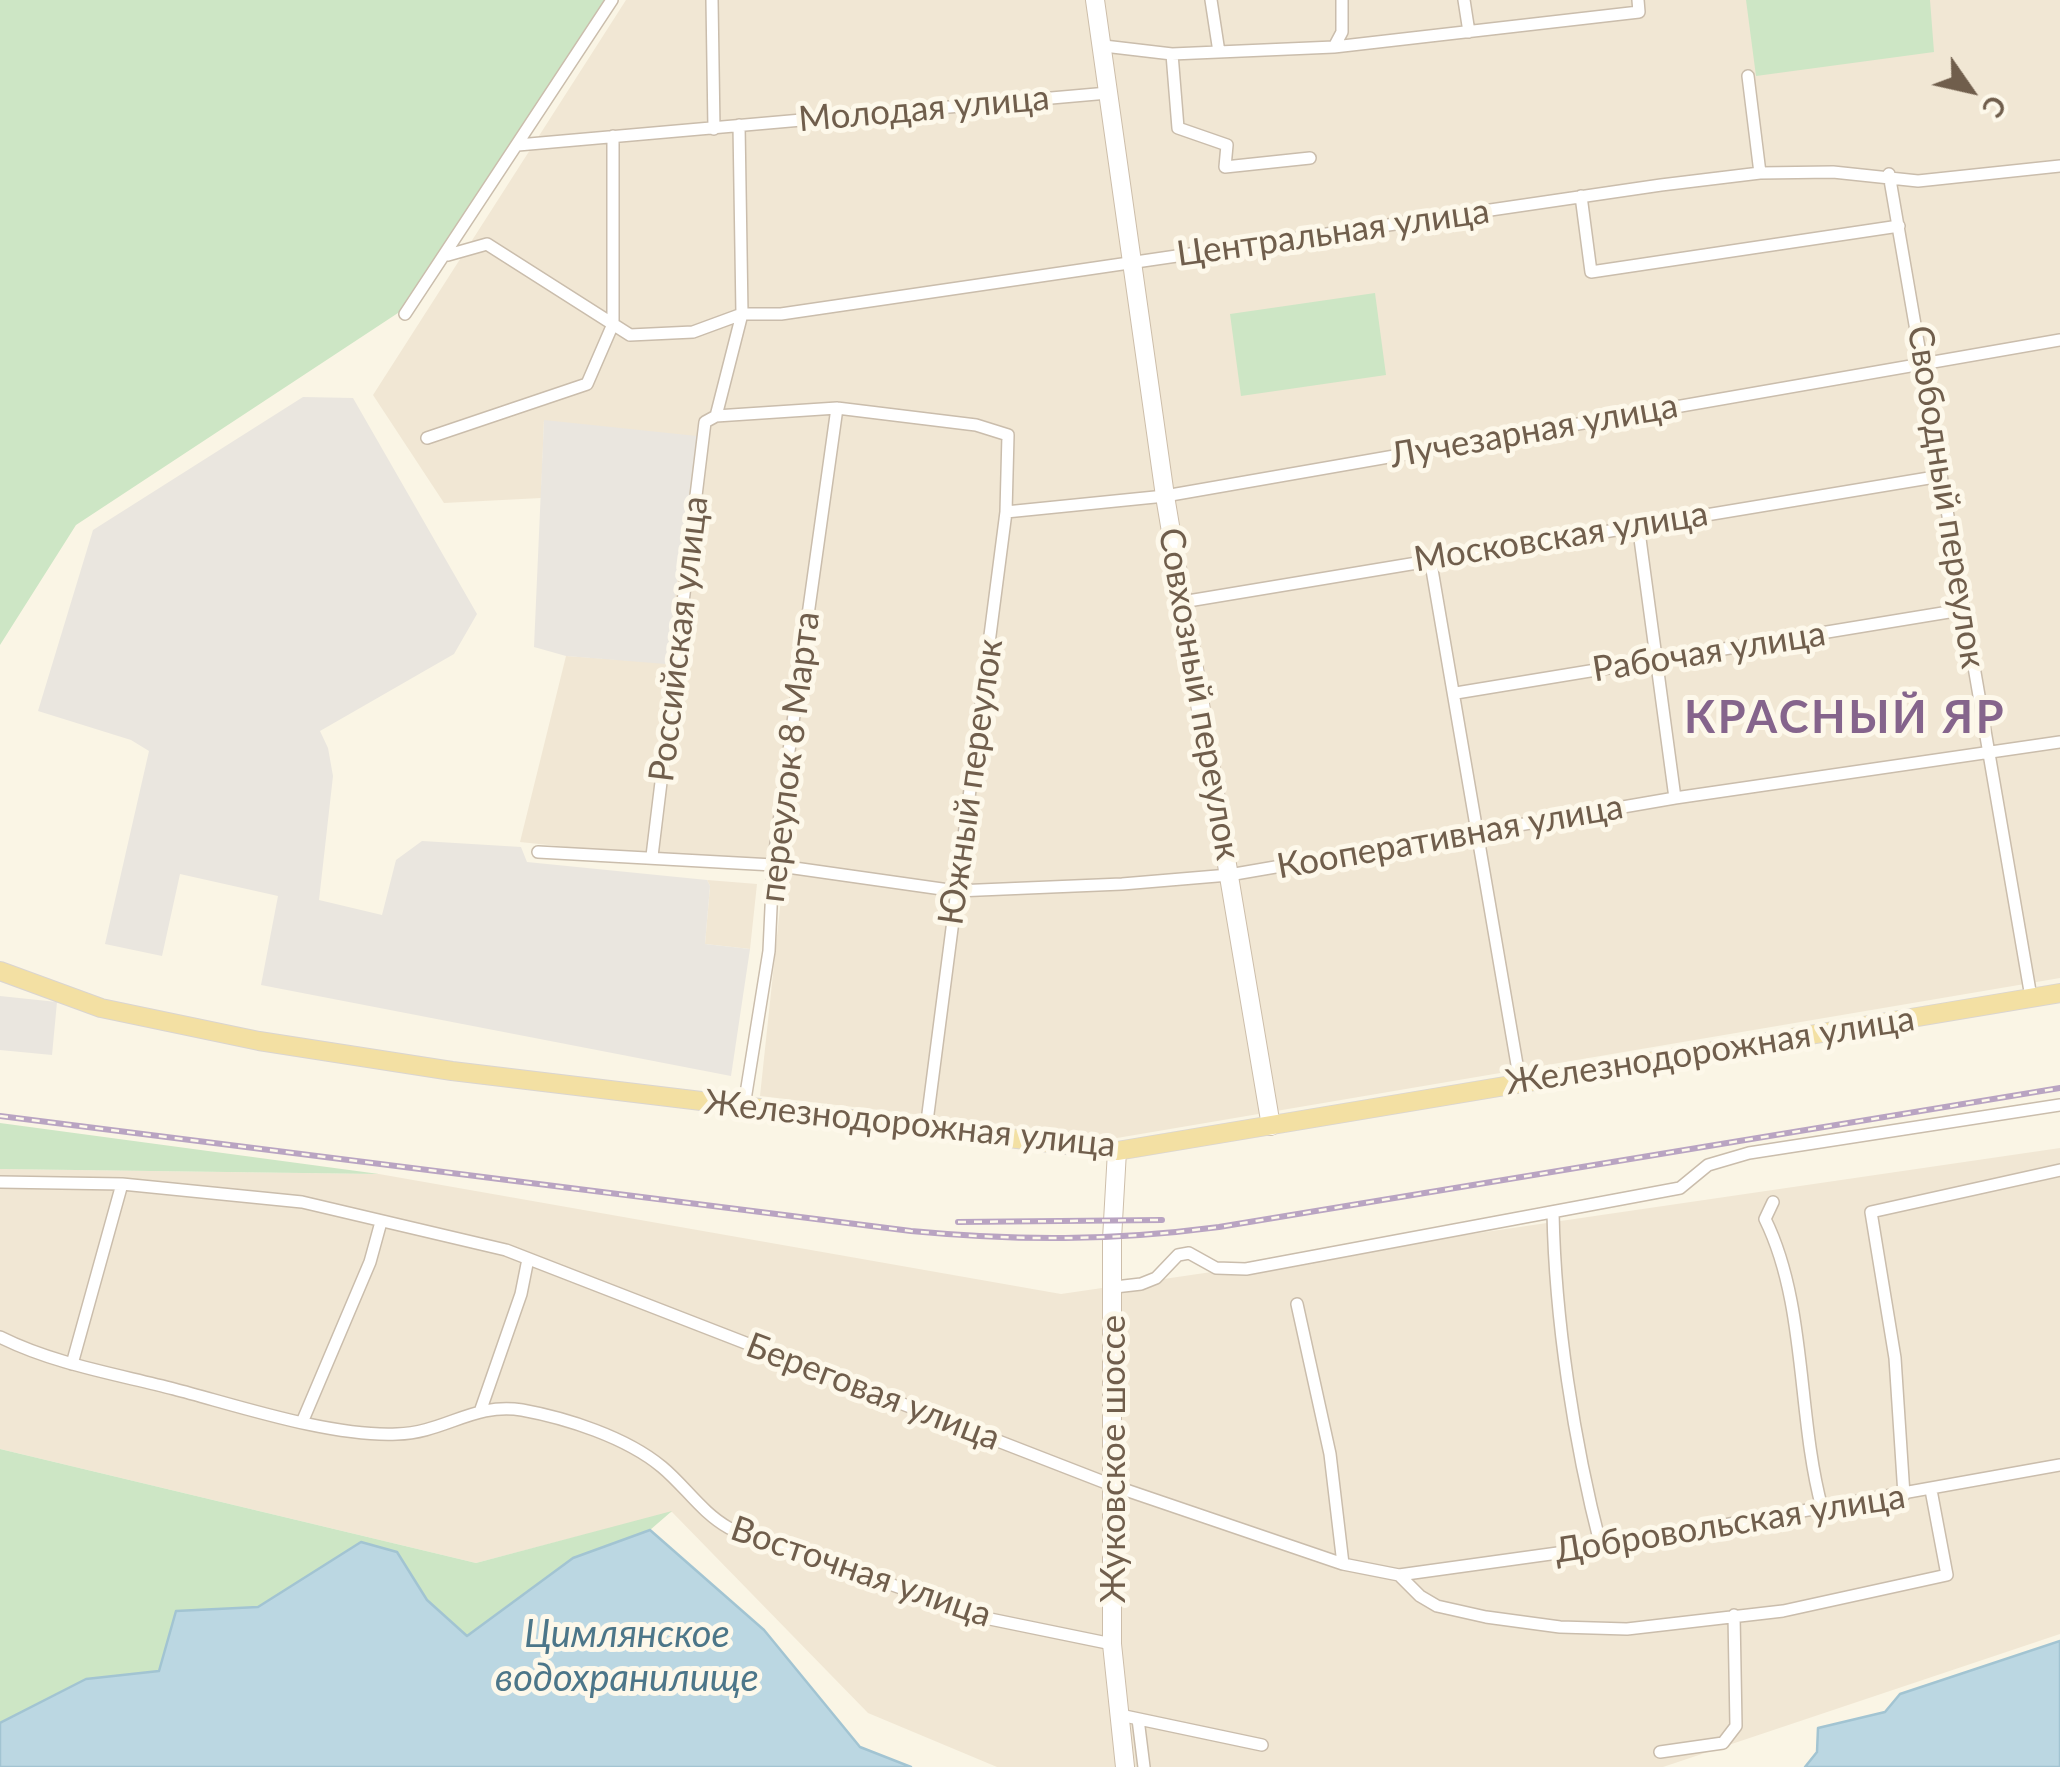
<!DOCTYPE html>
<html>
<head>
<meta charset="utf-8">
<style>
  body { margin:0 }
  #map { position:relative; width:2060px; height:1767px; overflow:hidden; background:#faf5e5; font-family:Lato,sans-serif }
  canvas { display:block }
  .north { position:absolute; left:1920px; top:40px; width:100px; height:100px; -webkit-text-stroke:8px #fdf8ea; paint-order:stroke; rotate:124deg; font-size:28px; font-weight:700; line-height:40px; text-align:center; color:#705e4c }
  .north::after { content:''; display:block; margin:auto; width:35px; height:45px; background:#705e4c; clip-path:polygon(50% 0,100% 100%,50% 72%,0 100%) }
</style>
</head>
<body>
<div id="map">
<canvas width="2060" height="1767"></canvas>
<div class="north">С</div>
</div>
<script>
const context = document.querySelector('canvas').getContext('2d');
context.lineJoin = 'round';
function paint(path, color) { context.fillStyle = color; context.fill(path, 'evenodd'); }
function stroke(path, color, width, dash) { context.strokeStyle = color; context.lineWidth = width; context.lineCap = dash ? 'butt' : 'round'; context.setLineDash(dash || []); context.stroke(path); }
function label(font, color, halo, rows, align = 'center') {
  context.font = font + ' Lato,sans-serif'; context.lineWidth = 10; context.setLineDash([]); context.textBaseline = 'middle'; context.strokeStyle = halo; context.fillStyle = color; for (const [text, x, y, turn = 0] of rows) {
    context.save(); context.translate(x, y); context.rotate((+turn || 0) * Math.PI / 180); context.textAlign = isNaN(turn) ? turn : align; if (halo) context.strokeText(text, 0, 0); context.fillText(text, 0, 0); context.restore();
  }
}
paint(new Path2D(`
  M 626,0 L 2060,0 L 2060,978 L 1117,1138 L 760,1096 L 784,870 L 520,842 L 566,656 L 666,663 L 544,420 L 541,498 L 444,503 L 373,395 Z
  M 707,880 L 757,884 L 750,949 L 705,944 L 710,886 Z
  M 2060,1148 L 2060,1634 L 1663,1767 L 997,1767 L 868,1713 L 672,1512 L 476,1563 L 0,1449 L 0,1169 L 379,1174 L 1061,1294 Z`), '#f1e7d4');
paint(new Path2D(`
  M 303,397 L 353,398 L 477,614 L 454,654 L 320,731 L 328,748 L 333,776 L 319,900 L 382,915 L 396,860 L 422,841 L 521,847 L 527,862 L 707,880 L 710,886 L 705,944 L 750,949 L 731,1076 L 261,985 L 278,896 L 180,874 L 162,956 L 105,944 L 149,751 L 131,740 L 38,711 L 93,530 Z
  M 544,420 L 697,436 L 666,664 L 566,656 L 534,647 Z
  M 0,996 L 57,1002 L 52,1055 L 0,1050 Z`), '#eae6df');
paint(new Path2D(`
  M 0,0 L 606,0 L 401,311 L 76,525 L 0,645 Z
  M 1746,0 L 1930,0 L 1934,52 L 1756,76 Z
  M 1375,293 L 1386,375 L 1241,396 L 1230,314 Z
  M 0,1123 L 379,1174 L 0,1169 Z
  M 0,1449 L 476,1563 L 672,1511 L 650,1530 L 573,1559 L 467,1636 L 427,1600 L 397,1552 L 361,1542 L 258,1607 L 176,1611 L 159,1671 L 86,1679 L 0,1723 Z`), '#cde6c5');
const water = new Path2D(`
  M 650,1530 L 764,1630 L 860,1747 L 911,1767 L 0,1767 L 0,1723 L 86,1679 L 159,1671 L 176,1611 L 258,1607 L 361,1542 L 397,1552 L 427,1600 L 467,1636 L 573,1558 Z
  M 2060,1641 L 2060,1767 L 1805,1767 L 1817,1752 L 1818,1728 L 1885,1712 L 1900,1694 Z`);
paint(water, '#bbd7e2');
stroke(water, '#a2c4d2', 2.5);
const street = new Path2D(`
  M 712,0 L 714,129
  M 1211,0 L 1219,52
  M 1464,0 L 1469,32
  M 1104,46 L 1172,54 L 1334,47 L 1639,12 L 1638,0
  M 1334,47 L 1342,32 L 1342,0
  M 1172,54 L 1178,128 L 1227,145 L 1225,167 L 1310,158
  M 1748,76 L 1760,173
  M 518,145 L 1108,93
  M 1889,174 L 2031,997
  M 1581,196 L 1591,272 L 1899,226
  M 448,255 L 487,244 L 630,335 L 693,332 L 742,314 L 781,314 L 1661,185 L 1760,173 L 1833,172 L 1918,181 L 2060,166
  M 405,314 L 612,0
  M 716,416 L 742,314 L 739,125
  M 427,438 L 587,384 L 613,324 L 613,136
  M 1006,512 L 1165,496 L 2060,340
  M 1638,524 L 1675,798
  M 1430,558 L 1520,1082
  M 1182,602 L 1941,476
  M 1456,693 L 1961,610
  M 538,852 L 773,865 L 956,891 L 1122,884 L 1229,875 L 1675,798 L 2060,742
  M 652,856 L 705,422 L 716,416 L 837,408 L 976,425 L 1008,435 L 1006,512 L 926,1129
  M 744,1106 L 769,951 L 773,865 L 837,408
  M 0,1182 L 122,1184 L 302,1202 L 506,1250 L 1114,1486 L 1343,1564 L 1399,1575 L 1420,1596 L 1437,1606 L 1486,1617 L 1560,1627 L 1627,1629 L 1783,1611 L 1947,1575 L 1931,1490
  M 1773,1202 L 1765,1219 C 1807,1304 1797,1416 1822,1508
  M 1553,1212 C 1555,1320 1574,1443 1601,1547
  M 1115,1287 L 1141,1284 L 1156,1278 L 1178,1255 L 1189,1253 L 1216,1268 L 1246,1269 L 1680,1188 L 1708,1165 L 1749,1153 L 2060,1105
  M 1297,1304 L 1330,1454 L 1343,1564
  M 0,1337 C 54,1364 116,1374 174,1389 C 239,1406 331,1437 397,1434 C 444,1433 474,1402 522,1410 C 566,1418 626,1437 662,1467 C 685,1486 702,1513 729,1528 L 990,1619 L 1112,1644
  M 72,1364 L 122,1184
  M 481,1409 L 521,1294 L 528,1259
  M 303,1420 L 370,1262 L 381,1222
  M 1904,1495 L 1895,1358 L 1871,1212 L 2060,1170
  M 1399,1575 L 1601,1547 L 2060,1465
  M 1120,1715 L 1262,1745
  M 1138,1719 L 1144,1767
  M 1660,1752 L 1723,1743 L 1736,1726 L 1734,1615`);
const secondary = new Path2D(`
  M 1095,0 L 1165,496 L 1271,1126
  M 1117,1151 L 1112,1239 L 1112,1644 L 1125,1767`);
const primary = new Path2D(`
  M 0,971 L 101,1008 L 259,1041 L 452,1071 L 1117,1151 L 2060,993`);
stroke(street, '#cabdac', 14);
stroke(secondary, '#cdbeaa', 20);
stroke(primary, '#dad5d0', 20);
stroke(street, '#fff', 11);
stroke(secondary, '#fff', 18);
stroke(primary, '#f3e0a3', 18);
const rail = new Path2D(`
  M 0,1116 L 911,1231 C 1018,1241 1112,1241 1219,1227 L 2060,1088
  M 958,1222 L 1162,1220`);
stroke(rail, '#b9a4c2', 6);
stroke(rail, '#fdf8ea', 2.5, [8]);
label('35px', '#705e4c', '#fdf8ea', [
  ["Молодая улица",924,109,-5],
  ["Центральная улица",1333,233,-8],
  ["Лучезарная улица",1534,431,-10],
  ["Свободный переулок",1946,497,81],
  ["Московская улица",1561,537,-9],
  ["Российская улица",679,639,-83],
  ["Рабочая улица",1709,652,-9],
  ["Совхозный переулок",1199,694,80],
  ["переулок 8 Марта",790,757,-83],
  ["Южный переулок",971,782,-82],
  ["Кооперативная улица",1450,837,-10],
  ["Железнодорожная улица",1710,1051,-9],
  ["Железнодорожная улица",910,1124,6],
  ["Береговая улица",873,1392,21],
  ["Жуковское шоссе",1114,1459,-90],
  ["Добровольская улица",1730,1524,-9],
  ["Восточная улица",861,1572,19]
]);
label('italic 38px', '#4c7689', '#fdf8ea', [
  ["Цимлянское",627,1635],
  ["водохранилище",627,1679]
]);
context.letterSpacing = '2.5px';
label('bold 45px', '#85648c', '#fdf8ea', [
  ["КРАСНЫЙ ЯР",1845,718]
]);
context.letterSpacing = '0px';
</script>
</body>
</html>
